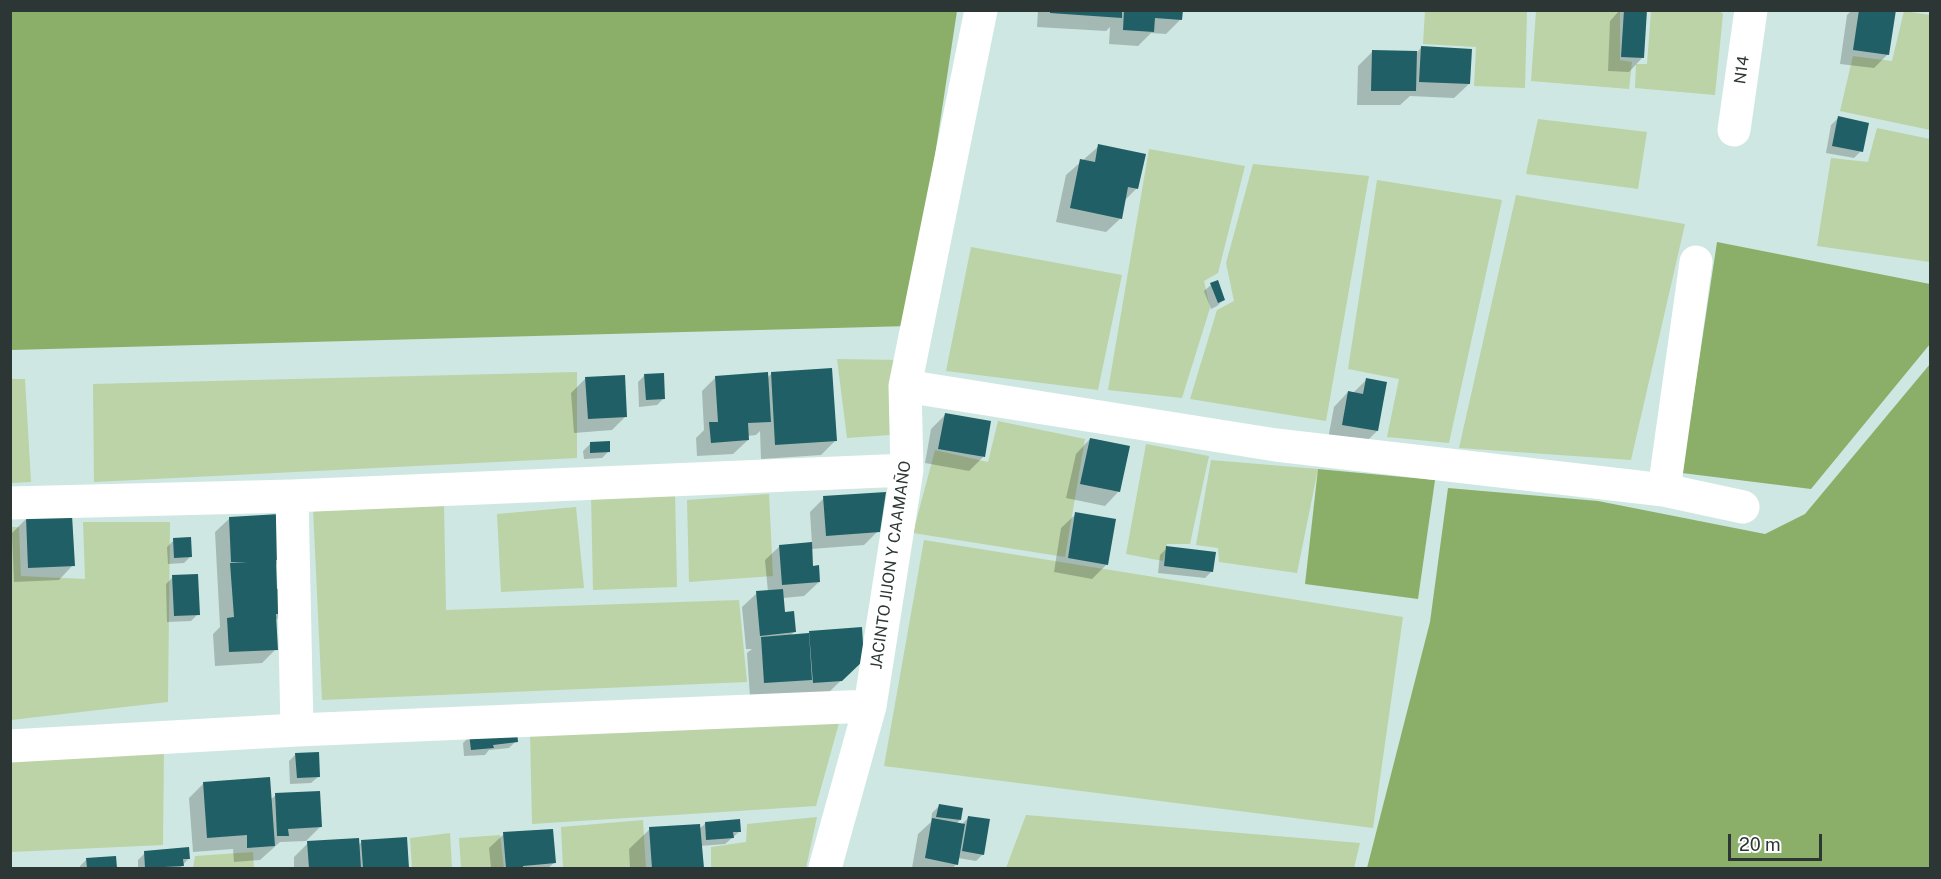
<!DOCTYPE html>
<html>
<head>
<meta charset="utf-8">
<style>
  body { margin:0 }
  #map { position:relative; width:1941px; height:879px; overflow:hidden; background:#cee7e2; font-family:"Public Sans",sans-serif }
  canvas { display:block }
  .frame { position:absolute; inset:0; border:12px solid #2c3634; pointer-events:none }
  .scale { position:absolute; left:1728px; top:834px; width:94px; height:27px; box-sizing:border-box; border:3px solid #2c3634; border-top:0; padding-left:8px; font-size:18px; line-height:21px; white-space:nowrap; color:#2c3634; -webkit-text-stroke:4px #fff; paint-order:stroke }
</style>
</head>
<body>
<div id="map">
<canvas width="1941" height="879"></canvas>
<div class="frame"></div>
<div class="scale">20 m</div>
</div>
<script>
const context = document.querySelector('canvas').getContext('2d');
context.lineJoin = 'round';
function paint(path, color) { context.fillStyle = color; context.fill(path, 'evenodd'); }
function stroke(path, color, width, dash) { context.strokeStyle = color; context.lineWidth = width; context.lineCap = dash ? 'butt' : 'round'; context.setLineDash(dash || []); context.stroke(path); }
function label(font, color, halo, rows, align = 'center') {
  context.font = font + ' "Public Sans",sans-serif'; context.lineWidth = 6; context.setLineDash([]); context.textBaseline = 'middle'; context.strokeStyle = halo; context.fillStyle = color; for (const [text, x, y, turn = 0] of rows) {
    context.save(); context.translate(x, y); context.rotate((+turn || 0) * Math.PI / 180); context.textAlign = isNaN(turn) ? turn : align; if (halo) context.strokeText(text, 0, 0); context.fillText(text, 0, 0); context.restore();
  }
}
paint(new Path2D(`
  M 1719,10 L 1723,14 L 1715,95 L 1635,88 L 1636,64 L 1647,64 L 1651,11 Z
  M 1425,11 L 1527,11 L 1525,88 L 1474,86 L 1476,47 L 1423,44 Z
  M 1536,11 L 1620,11 L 1620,60 L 1632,62 L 1629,89 L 1531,81 Z
  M 1904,11 L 1930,15 L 1930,130 L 1840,111 L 1853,56 L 1892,61 Z
  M 1538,119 L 1647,132 L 1638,189 L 1526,174 Z
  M 1877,128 L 1930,139 L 1930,262 L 1817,246 L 1831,158 L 1868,162 Z
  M 1149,149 L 1245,166 L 1218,273 L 1204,281 L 1210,308 L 1182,398 L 1108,390 Z
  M 1253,164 L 1369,176 L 1326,421 L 1190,399 L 1217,310 L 1234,301 L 1226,263 Z
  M 1377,180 L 1502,200 L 1449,443 L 1387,437 L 1399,379 L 1348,369 Z
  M 1516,195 L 1685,224 L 1631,460 L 1459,448 Z
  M 971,247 L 1122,275 L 1098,390 L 946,371 Z
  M 837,359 L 901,360 L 890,435 L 847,438 Z
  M 577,372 L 577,458 L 94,482 L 93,384 Z
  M 11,379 L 25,379 L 31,482 L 11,483 Z
  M 998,421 L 1085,439 L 1065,557 L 913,533 L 935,450 L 988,462 Z
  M 1146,444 L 1209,456 L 1190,544 L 1167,544 L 1163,561 L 1126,554 Z
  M 1211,460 L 1318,469 L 1297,573 L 1219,562 L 1218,548 L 1196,545 Z
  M 675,493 L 677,587 L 593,590 L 591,494 Z
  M 769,494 L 773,576 L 689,582 L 687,500 Z
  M 444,504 L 446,610 L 739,600 L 747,682 L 322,700 L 313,508 Z
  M 576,507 L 584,588 L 501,592 L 497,514 Z
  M 83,522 L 170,522 L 168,702 L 11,720 L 11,527 L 19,527 L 21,576 L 85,579 Z
  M 924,540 L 1403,617 L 1373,828 L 884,766 Z
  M 839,723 L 816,806 L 532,824 L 530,732 Z
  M 164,745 L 163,845 L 11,852 L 11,757 Z
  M 1026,815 L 1360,843 L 1354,868 L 1006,868 Z
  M 817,817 L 806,868 L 711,868 L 711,847 L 746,842 L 747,824 Z
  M 643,820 L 646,868 L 563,868 L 561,827 Z
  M 450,833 L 452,868 L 412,868 L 410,838 Z
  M 500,835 L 504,868 L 461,868 L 459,838 Z
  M 253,852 L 254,868 L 193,868 L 195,856 Z`), '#bbd3a6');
paint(new Path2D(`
  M 10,11 L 957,11 L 909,326 L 11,350 Z
  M 1717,242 L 1930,284 L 1930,344 L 1811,489 L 1682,473 Z
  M 1930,364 L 1930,868 L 1367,868 L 1430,622 L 1448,488 L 1598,501 L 1765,534 L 1805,514 Z
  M 1318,469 L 1435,480 L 1418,599 L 1305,584 Z`), '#8baf68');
paint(new Path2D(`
  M 1038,10 L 1181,10 L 1180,20 L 1166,34 L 1151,33 L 1138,46 L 1109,44 L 1110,27 L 1106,31 L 1037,27 Z
  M 1620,10 L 1645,10 L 1643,57 L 1629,72 L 1608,71 L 1610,21 Z
  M 1852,10 L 1894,10 L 1888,54 L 1874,68 L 1840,64 L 1847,15 Z
  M 1421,48 L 1469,84 L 1454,98 L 1410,96 L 1400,105 L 1357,105 L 1358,66 L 1372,52 L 1417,52 Z
  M 1838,118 L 1861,151 L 1854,158 L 1826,153 L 1831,125 Z
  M 1099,146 L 1137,188 L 1124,201 L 1121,218 L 1106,232 L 1056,222 L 1066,175 Z
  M 1211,285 L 1224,299 L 1217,306 L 1211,309 L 1204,291 Z
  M 772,373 L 835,441 L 821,455 L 761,459 L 760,431 L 756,435 L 747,436 L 748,440 L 733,454 L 697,456 L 696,438 L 704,430 L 702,391 L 716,377 L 767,378 Z
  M 645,375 L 664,398 L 657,405 L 639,407 L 638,382 Z
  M 585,379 L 626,416 L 612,430 L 574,433 L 571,393 Z
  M 1366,380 L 1377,431 L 1363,445 L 1328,439 L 1334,407 L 1348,392 L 1353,393 Z
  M 946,414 L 983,457 L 969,471 L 925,463 L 931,429 Z
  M 1090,439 L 1119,491 L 1105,506 L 1066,498 L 1076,454 Z
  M 590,444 L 609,451 L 602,458 L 584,459 L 583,451 Z
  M 824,498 L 878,531 L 864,545 L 811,549 L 812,567 L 819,582 L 804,596 L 783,598 L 784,613 L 794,632 L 790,636 L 807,635 L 810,632 L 863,659 L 826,695 L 750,697 L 747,653 L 752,649 L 746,649 L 742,607 L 757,593 L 768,592 L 765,560 L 780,546 L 812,544 L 810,512 Z
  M 1076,514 L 1107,564 L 1092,579 L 1054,572 L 1061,528 Z
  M 230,518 L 281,559 L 275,566 L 276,591 L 283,613 L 275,621 L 276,649 L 262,663 L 215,666 L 213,634 L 220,627 L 215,532 Z
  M 26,519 L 73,565 L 59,580 L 14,582 L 12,533 Z
  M 174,540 L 191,556 L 184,563 L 168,564 L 167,547 Z
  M 1167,548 L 1212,571 L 1205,578 L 1158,573 L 1160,555 Z
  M 173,577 L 198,614 L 191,621 L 167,622 L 166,584 Z
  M 470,736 L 516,741 L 509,748 L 489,750 L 485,755 L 464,756 L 463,743 Z
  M 296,754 L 318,777 L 311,783 L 290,784 L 289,761 Z
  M 203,784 L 270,800 L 276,795 L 320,827 L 306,841 L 280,842 L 260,860 L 234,862 L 233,849 L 193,852 L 189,798 Z
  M 939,806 L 960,820 L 956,824 L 961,825 L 969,817 L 983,854 L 976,861 L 958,858 L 957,864 L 952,868 L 912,868 L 918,834 L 931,822 L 932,813 Z
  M 706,823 L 739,832 L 725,844 L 700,846 L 702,868 L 630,868 L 629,849 L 650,829 L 699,829 Z
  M 504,834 L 554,863 L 548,868 L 491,868 L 489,848 Z
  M 406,839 L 408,868 L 294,868 L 294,857 L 308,843 L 358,845 L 362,842 Z
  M 145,853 L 189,858 L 180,868 L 138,868 L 138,860 Z
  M 115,858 L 116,868 L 80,868 L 80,866 L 87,859 Z`), '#0003');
paint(new Path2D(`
  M 1050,10 L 1122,10 L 1122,18 L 1050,13 Z
  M 1124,10 L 1183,10 L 1182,20 L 1155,18 L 1154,32 L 1123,30 Z
  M 1624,10 L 1647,10 L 1644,58 L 1621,57 Z
  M 1859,10 L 1896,10 L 1889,55 L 1853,50 Z
  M 1421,46 L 1472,49 L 1470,84 L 1419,82 Z
  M 1372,50 L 1417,51 L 1416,91 L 1371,91 Z
  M 1838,116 L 1869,123 L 1863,152 L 1832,146 Z
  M 1098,144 L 1146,154 L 1138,189 L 1128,187 L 1122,219 L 1070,208 L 1080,159 L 1095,162 Z
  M 1218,280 L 1225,300 L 1218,303 L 1210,283 Z
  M 832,368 L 837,441 L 775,445 L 771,372 Z
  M 768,372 L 771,422 L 748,423 L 749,440 L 711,443 L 709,422 L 718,422 L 715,376 Z
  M 664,373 L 665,399 L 646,400 L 644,374 Z
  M 625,375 L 627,417 L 588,419 L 585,377 Z
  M 1366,378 L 1387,382 L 1378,431 L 1342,425 L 1348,391 L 1363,394 Z
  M 945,413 L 991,421 L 985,457 L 938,449 Z
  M 1090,438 L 1130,446 L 1120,492 L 1080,484 Z
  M 610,441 L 610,452 L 590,453 L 590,442 Z
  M 886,492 L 880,532 L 826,536 L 823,496 Z
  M 1075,512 L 1116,519 L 1108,565 L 1068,558 Z
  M 280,514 L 283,560 L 276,560 L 277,589 L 283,588 L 284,614 L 276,614 L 278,650 L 229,652 L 227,618 L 234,617 L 230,563 L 248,562 L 231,562 L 229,517 Z
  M 72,515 L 75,566 L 28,568 L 26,517 Z
  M 191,537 L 192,557 L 174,558 L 173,538 Z
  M 812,542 L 813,566 L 819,565 L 820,582 L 782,585 L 779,545 Z
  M 1166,546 L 1216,552 L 1213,572 L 1164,566 Z
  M 198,574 L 200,615 L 174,616 L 172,575 Z
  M 783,589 L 785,612 L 794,611 L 796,632 L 760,636 L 756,591 Z
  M 862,627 L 864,660 L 842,681 L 813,683 L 809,631 Z
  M 809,633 L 812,680 L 764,683 L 761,637 Z
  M 517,730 L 518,742 L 493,745 L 494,748 L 471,750 L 469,734 Z
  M 319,752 L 320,777 L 297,778 L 295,753 Z
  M 270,777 L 275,846 L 247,848 L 247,835 L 207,838 L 203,782 Z
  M 320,791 L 322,827 L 288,829 L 289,836 L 277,836 L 275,793 Z
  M 939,804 L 963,808 L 961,820 L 936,817 Z
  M 968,816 L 990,819 L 984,855 L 962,851 Z
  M 932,818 L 965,824 L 958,865 L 925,858 Z
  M 740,819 L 741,832 L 733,832 L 734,838 L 706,840 L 705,822 Z
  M 700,824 L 704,868 L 652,868 L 649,827 Z
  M 553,829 L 556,863 L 523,866 L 523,868 L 506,868 L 503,832 Z
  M 407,837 L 409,868 L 363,868 L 361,840 Z
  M 359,838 L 361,868 L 309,868 L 307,841 Z
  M 189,847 L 190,859 L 183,859 L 184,866 L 145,868 L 144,851 Z
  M 116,856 L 117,868 L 87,868 L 86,858 Z`), '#1f5f65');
stroke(new Path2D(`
  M 1734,130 L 1751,10
  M 905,386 L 1276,445 L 1664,490 L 1743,507
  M 1664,490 L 1696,262
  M 292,496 L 297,730
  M 10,503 L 292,496 L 907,470
  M 10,746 L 297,730 L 870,706
  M 825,868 L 870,706 L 907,470 L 905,386 L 981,10`), '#fff', 33);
label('16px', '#2c3634', '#fff', [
  ["N14",1742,70,-82],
  ["JACINTO JIJON Y CAAMAÑO",891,565,-82]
]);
</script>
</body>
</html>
